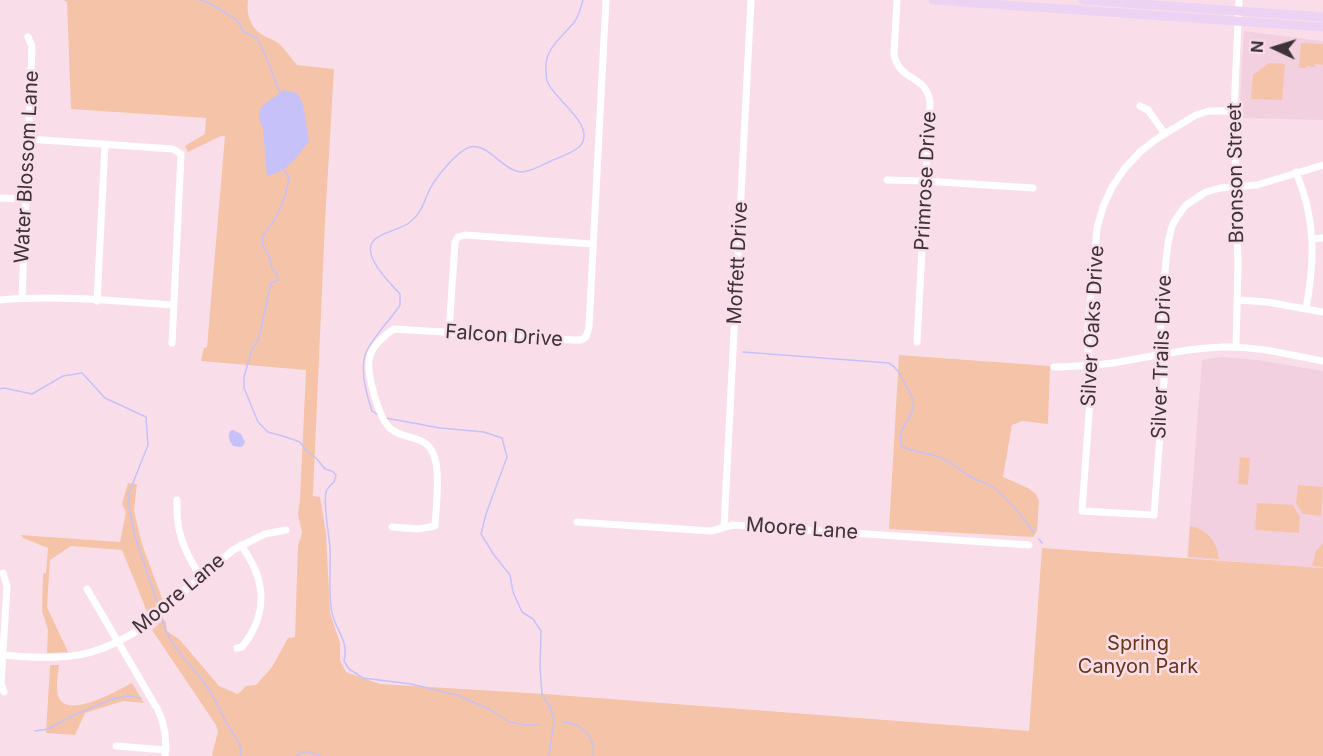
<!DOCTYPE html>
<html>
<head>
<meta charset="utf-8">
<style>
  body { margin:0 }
  #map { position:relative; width:1323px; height:756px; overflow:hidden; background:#f9deea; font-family:Inter,sans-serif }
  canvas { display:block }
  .north { position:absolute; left:1245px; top:18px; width:60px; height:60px; -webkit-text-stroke:4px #f9deea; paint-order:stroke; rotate:274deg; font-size:16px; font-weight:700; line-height:24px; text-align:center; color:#3d3337 }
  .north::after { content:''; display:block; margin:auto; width:21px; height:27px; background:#3d3337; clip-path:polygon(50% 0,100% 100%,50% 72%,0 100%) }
</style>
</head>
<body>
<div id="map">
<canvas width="1323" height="756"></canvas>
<div class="north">N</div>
</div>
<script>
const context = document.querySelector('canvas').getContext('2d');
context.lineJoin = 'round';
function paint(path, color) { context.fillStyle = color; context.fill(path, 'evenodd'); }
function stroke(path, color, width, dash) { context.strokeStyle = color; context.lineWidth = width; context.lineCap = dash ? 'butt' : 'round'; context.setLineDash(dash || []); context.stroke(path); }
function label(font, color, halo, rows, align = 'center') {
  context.font = font + ' Inter,sans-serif'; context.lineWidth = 5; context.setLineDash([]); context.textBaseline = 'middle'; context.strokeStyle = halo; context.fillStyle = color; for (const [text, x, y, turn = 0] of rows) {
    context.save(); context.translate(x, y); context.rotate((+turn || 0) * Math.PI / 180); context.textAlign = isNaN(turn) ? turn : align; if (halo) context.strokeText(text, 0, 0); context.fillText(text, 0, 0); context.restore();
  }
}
paint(new Path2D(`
  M 1244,31 L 1323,41 L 1323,120 L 1239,118 Z
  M 1222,357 L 1258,360 L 1323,371 L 1323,568 L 1187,558 L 1202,360 Z`), '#f2d0df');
paint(new Path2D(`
  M 63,0 L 248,0 C 246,12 250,27 261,34 C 267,38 273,39 278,43 C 285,49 291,58 297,65 L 334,69 L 325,222 L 313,494 L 312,496 L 320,497 L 326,533 L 330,613 L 340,643 L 340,660 L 346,672 L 380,684 L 545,694 L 1029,731 L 1042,548 L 1323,568 L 1323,756 L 213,756 L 212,754 L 218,732 L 216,725 L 152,630 L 164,619 L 166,622 L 167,631 L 180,640 L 219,686 L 238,694 L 246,686 L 256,685 L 272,667 L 288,638 L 295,637 L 298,546 L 302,533 L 298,514 L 300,499 L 306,370 L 201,361 L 204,348 L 207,347 L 225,136 L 221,136 L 188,152 L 185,146 L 205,134 L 206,118 L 71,109 L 67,2 Z
  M 1301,43 L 1323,44 L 1323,65 L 1315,64 L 1315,67 L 1306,66 L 1306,68 L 1299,68 Z
  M 1269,63 L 1285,64 L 1282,100 L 1251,99 L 1253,75 Z
  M 899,355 L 1050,366 L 1048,424 L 1022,421 L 1012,425 L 1003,477 L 1028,488 L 1036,494 L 1039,501 L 1037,531 L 1033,537 L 889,529 Z
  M 1240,457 L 1250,458 L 1248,485 L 1238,484 Z
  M 128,483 L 137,484 L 134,511 L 142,544 L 163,601 L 148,614 L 122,550 L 71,546 L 50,560 L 47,607 L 68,652 L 47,653 L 48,630 L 42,611 L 43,574 L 46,573 L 48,548 L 23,538 L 21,535 L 120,542 L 126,512 L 122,504 Z
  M 1298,485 L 1323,487 L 1321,516 L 1303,514 L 1296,503 Z
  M 1257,503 L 1293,505 L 1300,517 L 1299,533 L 1255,530 Z
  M 1190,526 C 1208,530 1217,541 1219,559 L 1188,557 Z
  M 1323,543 L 1323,567 L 1312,566 L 1316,551 Z
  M 50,665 L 59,665 C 58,675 55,690 59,698 C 69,719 118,690 132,683 L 144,703 L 123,701 L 85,713 L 75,735 L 46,733 Z`), '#f5c4a8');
paint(new Path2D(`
  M 284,90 L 297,93 L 303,104 L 309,141 C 297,157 287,172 267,176 L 263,129 L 259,118 L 259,112 L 262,106 Z
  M 233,430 L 241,434 L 245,442 L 243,446 L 240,447 L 233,446 C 230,441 227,437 230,431 Z`), '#c6c1f8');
stroke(new Path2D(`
  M 200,0 L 211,4 L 237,20 L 244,32 L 257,38 L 269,64 L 280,93
  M 284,169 L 289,177 C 286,198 277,220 262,236 L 263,246 L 270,258 L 272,269 L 277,274 L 278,280 L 271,283 L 259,338 L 252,349 L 244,377 L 244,388 L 258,422 L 268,432 L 286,437 L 300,442 L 306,450 L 317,459 L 325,469 L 332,471 L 336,475 L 334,482 C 330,485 328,487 326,492 C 323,504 329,534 330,548 C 331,566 328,595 332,613 C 336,631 349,640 344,661 L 349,669 L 363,678 L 411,684 L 457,695 L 491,710 L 509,722 L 526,725 L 539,725
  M 743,352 L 889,363 C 897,368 900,374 904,382 C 907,388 911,394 913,400 C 917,418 894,427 902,446 C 916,454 933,453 946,460 C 954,464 961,471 969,476 C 977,481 987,482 994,488 C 1010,500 1023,518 1034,533
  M 0,389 L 4,388 L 32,394 L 63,376 L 82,373 L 105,398 L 146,417 L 148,445 L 129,493 L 129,508 L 135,537 L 159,607
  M 378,415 L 372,411 C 367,396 360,371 365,355 C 371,338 390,321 400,305 L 400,294 C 391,284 366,260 371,245 C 374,234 399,230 409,223 C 422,213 423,203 430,189 C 436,177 457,151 470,147 C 487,142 502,170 521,172 C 531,172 542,165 551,161 C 560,157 572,153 579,147 C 599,127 555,100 548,83 C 546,80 546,74 546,70 C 544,48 563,37 575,21 C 579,15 581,7 583,0
  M 386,418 L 440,428 L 484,432 L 502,438 L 507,457 L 486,514 L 481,534 L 494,555 L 510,575 L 513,592 L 522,612 L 533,619 L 541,631 L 540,667 L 542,694 L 550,707 L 554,721 L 549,756
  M 1039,539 L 1042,543
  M 161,615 C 168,649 194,665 211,693 C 218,704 222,716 229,727 C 236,739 241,740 241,756
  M 563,722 C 582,723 596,737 593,756
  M 35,731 L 48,729 L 72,716 L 112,699 L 129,696 L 141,698
  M 297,756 L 300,752 L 310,752 L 321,756`), '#c6c1f8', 1.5);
stroke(new Path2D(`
  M 897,0 L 894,54 C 899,82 926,74 930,102 L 917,342
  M 1140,106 L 1148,110 L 1165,134
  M 1234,111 L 1209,111 L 1196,115 L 1158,138 L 1141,151 L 1125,168 L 1112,187 L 1103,207 L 1097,228 L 1088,328 L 1088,351 L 1091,385 L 1082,511 L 1154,515 L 1164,382 L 1164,354 L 1161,337 L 1160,316 L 1168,243 L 1172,226 L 1177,217 L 1186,205 L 1206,192 L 1220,188 L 1257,185 L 1323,165
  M 28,139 L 173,149 L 181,154 L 172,343
  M 1296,172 C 1316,220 1315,259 1306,309
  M 887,180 L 925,181 L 1033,188
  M 0,198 L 25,199
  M 1312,239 L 1323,238
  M 22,298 L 32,46 L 28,37
  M 0,300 C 57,295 116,301 173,305
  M 1238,300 L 1267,302 L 1323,312
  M 97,301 L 105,145
  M 449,332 L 455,242 L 458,237 L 465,235 L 593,244
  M 1236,347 L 1238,265 L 1234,111 L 1239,0
  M 1054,367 C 1074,366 1094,366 1113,363 C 1150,357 1186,348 1223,347 C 1258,346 1289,355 1323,361
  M 177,500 C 176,531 183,550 201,577
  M 577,522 L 711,531 L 733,525 L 1029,545
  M 392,527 L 418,529 L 435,526 C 436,507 441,470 433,453 C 424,434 404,440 391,429 C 379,420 365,370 370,356 C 373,345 386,334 394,329 L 574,340 L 581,340 L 586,337 L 589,327 L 606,0
  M 724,527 L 751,0
  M 3,573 L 7,586 L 1,683 L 4,692
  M 87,589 L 158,710 C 165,725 167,740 165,756
  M 237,648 L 242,647 C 259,626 266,601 257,575 C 254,564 247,555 241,545
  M 0,655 C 57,659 91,662 141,628 L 233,550 L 265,534 L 286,530
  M 116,746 L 166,750`), '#fff', 7);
stroke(new Path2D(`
  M 933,0 L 1323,27
  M 1083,0 L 1323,17`), '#ecd2f3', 9);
label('20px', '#3d3337', '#f9deea', [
  ["Water Blossom Lane",27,167,-87],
  ["Bronson Street",1236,173,-91],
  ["Primrose Drive",926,181,-87],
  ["Moffett Drive",738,263,-87],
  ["Silver Oaks Drive",1093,326,-87],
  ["Falcon Drive",504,336,4],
  ["Silver Trails Drive",1162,357,-88],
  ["Moore Lane",802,529,4],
  ["Moore Lane",179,594,-40]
]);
label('20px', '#683514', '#f9deea', [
  ["Spring",1138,644],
  ["Canyon Park",1138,667]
]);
</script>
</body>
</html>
